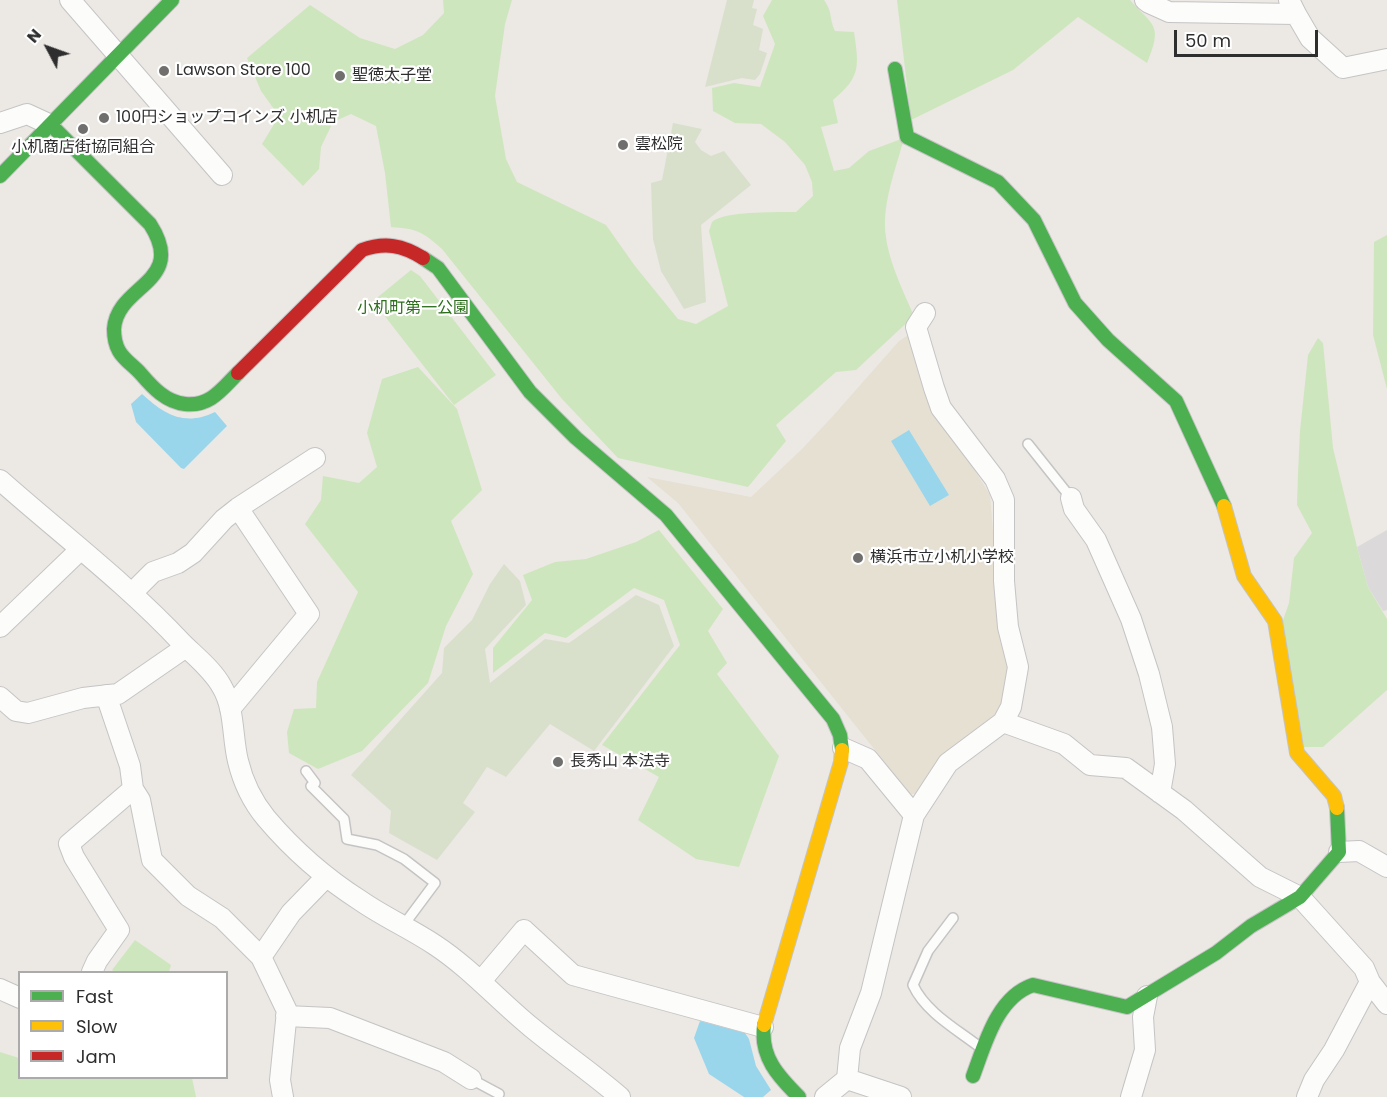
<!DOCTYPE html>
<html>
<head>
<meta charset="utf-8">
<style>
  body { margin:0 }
  #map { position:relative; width:1387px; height:1097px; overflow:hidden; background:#ece8e4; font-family:Poppins,sans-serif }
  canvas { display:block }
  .legend { position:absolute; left:18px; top:971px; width:210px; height:108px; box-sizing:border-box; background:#fff; border:2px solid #ababab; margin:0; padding:8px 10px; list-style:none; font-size:18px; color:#2e2e2e }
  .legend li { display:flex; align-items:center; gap:12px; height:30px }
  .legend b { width:30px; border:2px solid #ababab }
  .north { position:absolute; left:18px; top:18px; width:60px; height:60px; -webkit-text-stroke:4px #fff; paint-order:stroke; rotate:311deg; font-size:16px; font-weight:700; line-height:24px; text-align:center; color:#2e2e2e }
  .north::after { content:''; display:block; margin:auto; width:21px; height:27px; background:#2e2e2e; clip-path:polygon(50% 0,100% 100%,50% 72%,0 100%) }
  .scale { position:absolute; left:1174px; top:30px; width:144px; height:27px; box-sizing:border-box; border:3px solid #2e2e2e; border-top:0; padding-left:8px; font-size:18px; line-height:21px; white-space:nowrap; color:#2e2e2e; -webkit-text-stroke:4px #fff; paint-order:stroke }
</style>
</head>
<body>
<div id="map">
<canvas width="1387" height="1097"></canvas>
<ul class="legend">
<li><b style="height:8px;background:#4caf50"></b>Fast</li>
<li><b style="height:8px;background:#ffc107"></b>Slow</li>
<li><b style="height:8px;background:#c62828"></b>Jam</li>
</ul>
<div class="north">N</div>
<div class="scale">50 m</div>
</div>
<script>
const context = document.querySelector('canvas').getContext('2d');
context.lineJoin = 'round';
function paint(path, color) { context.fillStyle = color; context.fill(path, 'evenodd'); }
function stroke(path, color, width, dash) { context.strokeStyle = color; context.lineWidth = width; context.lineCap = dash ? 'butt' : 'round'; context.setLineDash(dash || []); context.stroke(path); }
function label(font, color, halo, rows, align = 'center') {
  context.font = font + ' Poppins,"Noto Sans JP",sans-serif'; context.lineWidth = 4.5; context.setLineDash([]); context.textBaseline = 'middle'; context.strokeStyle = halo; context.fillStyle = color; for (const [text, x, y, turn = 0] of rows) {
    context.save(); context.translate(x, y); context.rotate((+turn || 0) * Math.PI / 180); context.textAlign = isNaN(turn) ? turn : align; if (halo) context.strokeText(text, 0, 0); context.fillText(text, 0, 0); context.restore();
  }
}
paint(new Path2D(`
  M 1387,530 L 1387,610 L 1383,611 L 1368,587 L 1357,547 Z`), '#dcd9db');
paint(new Path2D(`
  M 913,332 L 933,403 L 990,495 L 1000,614 L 1009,667 L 1005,697 L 999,714 L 918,794 L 910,794 L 678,503 L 647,477 L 751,497 L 802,449 L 832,417 L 899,341 Z`), '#e6e0d3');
paint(new Path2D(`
  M 443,0 L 512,0 L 505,24 L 495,96 L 506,159 L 517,182 L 606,225 L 635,266 L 678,319 L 696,324 L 728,306 L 709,231 C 710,229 711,224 712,222 C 722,211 781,212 796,212 L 813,196 L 812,182 L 805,165 L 785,142 L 761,124 L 735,123 L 713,111 L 712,88 L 734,83 L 760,87 L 775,44 L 763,16 L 772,0 L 824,0 C 833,13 829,18 835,31 L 854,32 C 859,66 861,77 833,100 L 838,123 L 821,127 L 834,171 L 849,168 L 869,151 L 904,138 C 896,169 881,205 886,237 C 889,262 904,293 914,316 L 856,370 L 836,372 L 776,425 L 786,441 L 748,487 L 618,458 L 562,399 L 442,249 C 422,231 417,229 391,227 L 385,173 L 376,126 L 351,114 L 333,122 L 321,147 L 319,169 L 303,186 L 262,144 L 279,116 L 261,91 L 247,58 L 310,5 L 360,38 L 395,49 L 423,35 L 444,13 Z
  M 897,0 L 1130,0 C 1154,27 1163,24 1147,63 L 1078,17 L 1013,70 L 911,120 Z
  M 1387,235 L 1387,389 L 1373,335 L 1374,242 Z
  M 411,270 L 420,276 L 496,375 L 454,405 L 373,301 Z
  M 1318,338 L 1323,343 L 1333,448 L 1357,547 L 1368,587 L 1387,619 L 1387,690 L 1323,747 L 1304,747 L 1282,623 L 1289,603 L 1294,558 L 1312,533 L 1297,505 L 1298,474 L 1300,431 L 1308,355 Z
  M 418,367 L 457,409 L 482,490 L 451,521 L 473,574 L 446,626 L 428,683 L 362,751 L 318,769 L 289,753 L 287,732 L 294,709 L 316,708 L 317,682 L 358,592 L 305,524 L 321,500 L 323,476 L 359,483 L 377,467 L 367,433 L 382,379 Z
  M 659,530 L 723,609 L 708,631 L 727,663 L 717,674 L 779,756 L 739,867 L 696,859 L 638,820 L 659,777 L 602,745 L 680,645 L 664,600 L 634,588 L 566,638 L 545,633 L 493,673 L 493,648 L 532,600 L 523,575 L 555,562 L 586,559 L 636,542 Z
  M 135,940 L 171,965 L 169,972 L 115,972 L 112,970 Z
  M 0,1052 L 19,1058 L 20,1078 L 192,1078 L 196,1097 L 0,1097 Z`), '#cee6be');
paint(new Path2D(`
  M 727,0 L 754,0 L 752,8 L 757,9 L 753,25 L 763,29 L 759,50 L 767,53 L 760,74 L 755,80 L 742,78 L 705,87 Z
  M 673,123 L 702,129 L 695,142 L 701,150 L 711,156 L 724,151 L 751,185 L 701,225 L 706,302 L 684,309 L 661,271 L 653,239 L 651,183 L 662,180 Z
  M 504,564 L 520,581 L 526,605 L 485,649 L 490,683 L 545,639 L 569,643 L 636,595 L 659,605 L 674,646 L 594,751 L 550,724 L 506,777 L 487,767 L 463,803 L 475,812 L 437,860 L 389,833 L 391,811 L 351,775 L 442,673 L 444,648 L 472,620 L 490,584 Z`), '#d8e0cc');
paint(new Path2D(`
  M 142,394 C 164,414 184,427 215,412 L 227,426 L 184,469 L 181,468 L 136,422 L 131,404 Z
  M 909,430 L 949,495 L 930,506 L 891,441 Z
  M 700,1021 L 745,1033 L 749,1039 L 756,1066 L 771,1090 L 763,1097 L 744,1097 L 709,1074 L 694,1038 Z`), '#99d6ec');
const lane = new Path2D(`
  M 1028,444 L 1071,498
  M 306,771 L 315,783 L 311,786 L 344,819 L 347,839 L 377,845 L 404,859 L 435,883 L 403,926
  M 953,918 L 928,951 L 913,985 C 926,1013 958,1030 981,1048
  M 471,1079 L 499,1094`);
const street = new Path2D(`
  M 70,0 L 222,175
  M 1145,0 L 1149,3 L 1169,12 L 1296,14 L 1289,0
  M 1296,14 L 1310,38 L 1343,68 L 1387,59
  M 0,123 L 27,114 L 51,125
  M 925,313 L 916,327 L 934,388 L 941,408 L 995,479 L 1004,500 L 1004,581 L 1008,627 L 1018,667 L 1011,707 L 1003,722
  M 0,480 C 61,534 127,584 182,643 C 195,656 213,670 222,687 C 235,709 232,737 238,761 C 243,782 252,801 266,818 C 293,850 325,878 361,901 C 384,917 411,929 435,945 C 470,968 498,1000 531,1027 C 560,1051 591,1072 620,1097
  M 1071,498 L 1074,509 L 1096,540 L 1131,619 L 1149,674 L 1162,727 L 1165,764 L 1160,793
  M 132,593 L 153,572 L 178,563 L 193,553 L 224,519 L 238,508 L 315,458
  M 0,627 L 80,550
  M 106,695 L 130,766 L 133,789 L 140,800 L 152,860 L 188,896 L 222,918 L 261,957
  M 0,697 L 16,711 L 28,713 L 83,698 L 118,694 L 186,647
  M 230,709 L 309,614 L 238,508
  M 843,748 L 868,759 L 914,815
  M 1339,852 L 1359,851 L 1387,867
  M 92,972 L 97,961 L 119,930 L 74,857 L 69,844 L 133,789
  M 481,981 L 524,930 L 573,975 L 763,1027
  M 1370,982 L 1387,1004
  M 0,989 L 20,998
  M 286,1016 L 330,1018 L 444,1062 L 471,1079
  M 283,1097 L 280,1080 L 287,1011 L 261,957 L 291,913 L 326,877
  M 825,1097 L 847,1079
  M 901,1097 L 847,1079 L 850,1048 L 871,993 L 914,815 L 948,763 L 1003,722 L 1064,744 L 1090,765 L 1126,768 L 1184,810 L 1260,877 L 1300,897 L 1364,968 L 1370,982 L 1334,1050 L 1314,1080 L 1307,1097
  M 1131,1097 L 1145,1050 L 1143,1017 L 1147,996`);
const fast = new Path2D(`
  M 895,69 L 907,137 L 998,182 L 1034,220 L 1075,303 L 1108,340 L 1176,401 L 1224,506
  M 51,125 L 150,224 C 188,283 117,284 114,329 C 114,336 115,344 119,351 C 124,360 134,366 141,374 C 153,388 166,402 185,404 C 210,407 222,389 238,373
  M 0,176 L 172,0
  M 423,258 L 438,268 L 530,392 L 576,438 L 666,515 L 833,719 L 840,735 L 842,750
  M 764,1025 C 760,1057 778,1076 799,1097
  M 973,1076 C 985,1044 997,997 1033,985 L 1127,1007 L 1216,953 L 1251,926 L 1300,897 L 1339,852 L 1337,808`);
const slow = new Path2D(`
  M 1224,506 L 1244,576 L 1275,621 L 1297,753 L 1334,796 L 1337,808
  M 764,1025 L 841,762 L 842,750`);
const jam = new Path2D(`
  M 238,373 L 362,250 C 385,242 402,245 423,258`);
stroke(lane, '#c5c4c5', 12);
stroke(street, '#c5c4c5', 22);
stroke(fast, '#c5c4c5', 16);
stroke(slow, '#c5c4c5', 16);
stroke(jam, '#c5c4c5', 16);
stroke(lane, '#fcfcfb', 9);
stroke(street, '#fcfcfb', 20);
stroke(fast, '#4caf50', 14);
stroke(slow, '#ffc107', 14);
stroke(jam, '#c62828', 14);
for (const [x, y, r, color] of [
  [164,71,6,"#706f6e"],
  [340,76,6,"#706f6e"],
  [104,118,6,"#706f6e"],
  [83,129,6,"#706f6e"],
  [623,145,6,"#706f6e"],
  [858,558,6,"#706f6e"],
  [558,762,6,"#706f6e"]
]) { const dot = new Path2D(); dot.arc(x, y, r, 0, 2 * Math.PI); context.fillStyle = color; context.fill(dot); stroke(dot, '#fff', 2); }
label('16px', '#2e2e2e', '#fff', [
  ["Lawson Store 100",176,71],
  ["聖徳太子堂",352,76],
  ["100円ショップコインズ 小机店",116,118],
  ["雲松院",635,145],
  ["小机商店街協同組合",83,148,"center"],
  ["横浜市立小机小学校",870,558],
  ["長秀山 本法寺",570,762]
], 'left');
label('16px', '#2c6e1b', '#fff', [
  ["小机町第一公園",413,309]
]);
</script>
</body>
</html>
